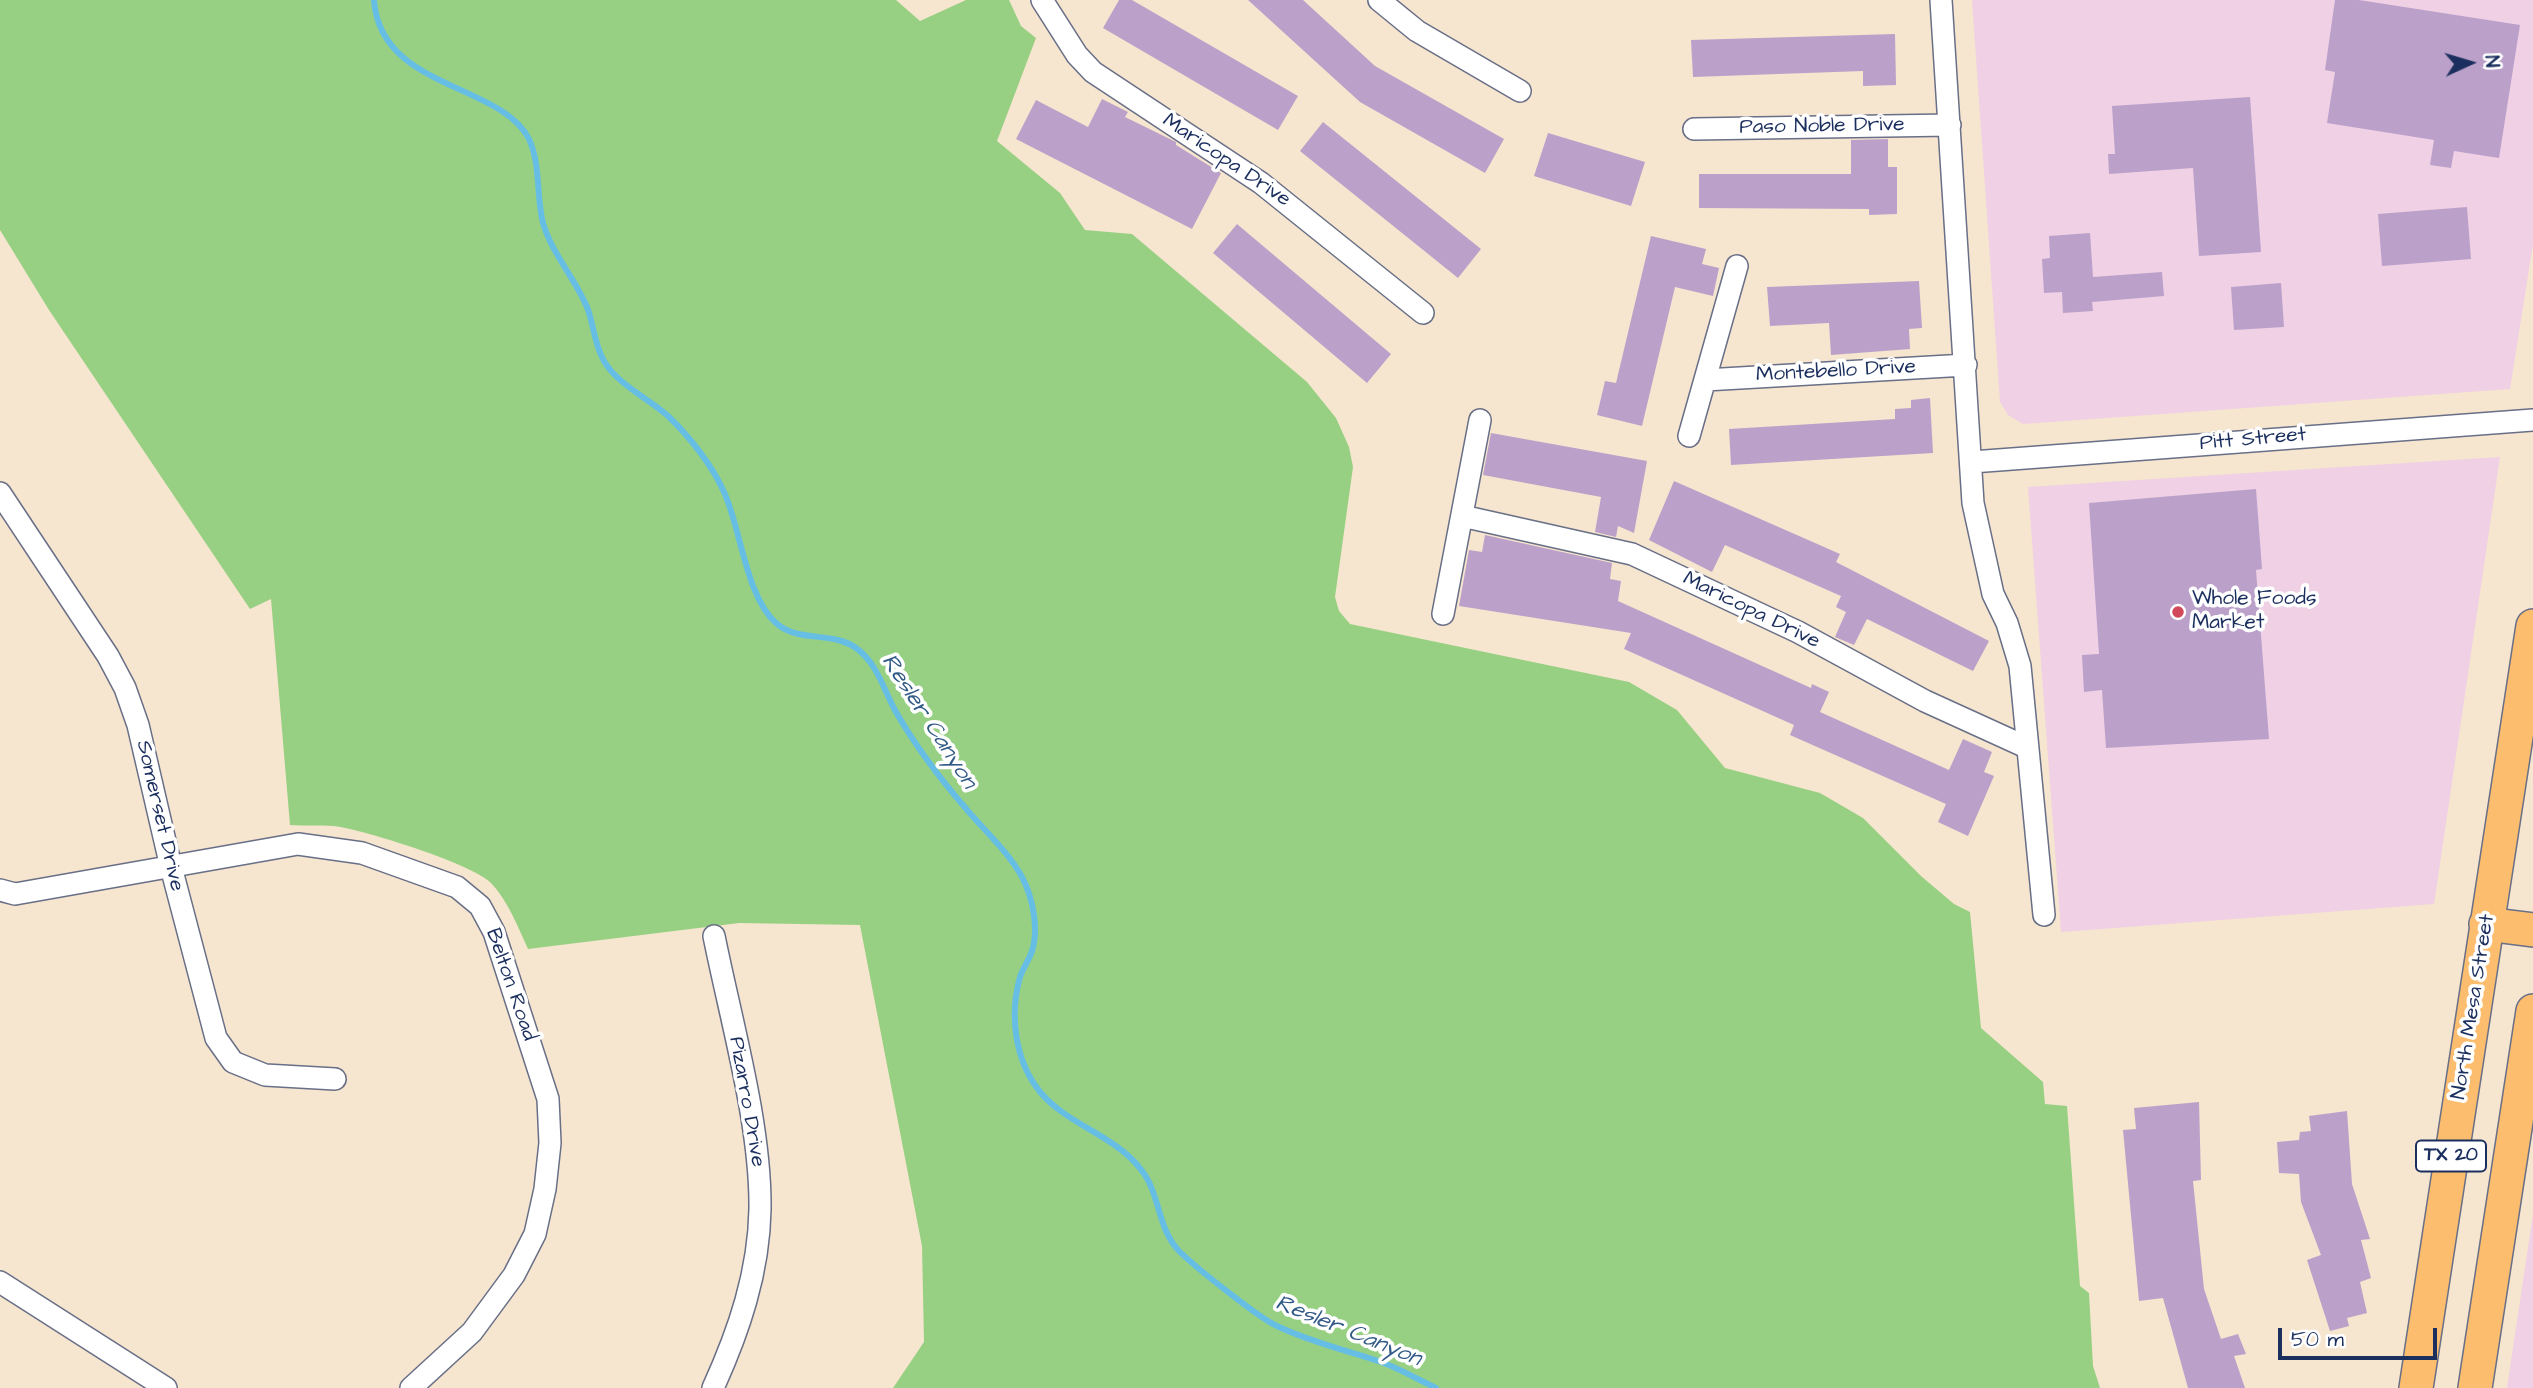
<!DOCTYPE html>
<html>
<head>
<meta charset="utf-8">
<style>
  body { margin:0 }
  #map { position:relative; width:2533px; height:1388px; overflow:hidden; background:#f6e5cf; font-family:"Architects Daughter",sans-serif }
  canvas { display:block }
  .north { position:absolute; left:2435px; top:28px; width:70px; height:70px; -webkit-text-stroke:5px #fff; paint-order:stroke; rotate:86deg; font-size:19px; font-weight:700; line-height:28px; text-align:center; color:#1b2f5e }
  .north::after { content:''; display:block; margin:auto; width:24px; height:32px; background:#1b2f5e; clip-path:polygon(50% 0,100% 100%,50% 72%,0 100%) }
  .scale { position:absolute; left:2278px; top:1328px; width:159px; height:32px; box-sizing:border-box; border:4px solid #1b2f5e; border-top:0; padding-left:9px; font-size:21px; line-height:24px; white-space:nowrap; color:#1b2f5e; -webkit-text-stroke:5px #fff; paint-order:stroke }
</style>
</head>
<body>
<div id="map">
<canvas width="2533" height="1388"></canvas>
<div class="north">N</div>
<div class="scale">50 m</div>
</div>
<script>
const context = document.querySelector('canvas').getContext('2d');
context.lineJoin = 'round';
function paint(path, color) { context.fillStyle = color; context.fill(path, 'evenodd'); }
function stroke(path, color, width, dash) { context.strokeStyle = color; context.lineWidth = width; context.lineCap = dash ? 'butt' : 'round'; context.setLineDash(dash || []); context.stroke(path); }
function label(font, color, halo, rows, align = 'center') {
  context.font = font + ' "Architects Daughter",sans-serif'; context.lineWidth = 7; context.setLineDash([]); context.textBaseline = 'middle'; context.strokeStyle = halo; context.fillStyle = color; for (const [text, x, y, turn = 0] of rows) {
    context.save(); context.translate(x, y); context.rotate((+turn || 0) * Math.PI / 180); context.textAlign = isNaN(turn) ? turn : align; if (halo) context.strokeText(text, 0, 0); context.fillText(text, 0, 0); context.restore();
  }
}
paint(new Path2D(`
  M 1972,0 L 2533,0 L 2533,244 L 2510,389 L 2023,424 L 2008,415 L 2000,402 Z
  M 2500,457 L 2434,904 L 2061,932 L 2028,487 Z
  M 2533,1214 L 2533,1388 L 2507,1388 Z`), '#efd0e5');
paint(new Path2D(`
  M 0,0 L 896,0 L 920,21 L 966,0 L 1009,0 L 1021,26 L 1036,38 L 997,141 L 1060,193 L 1085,230 L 1132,234 L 1307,382 L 1336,418 L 1349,447 L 1353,467 L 1335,597 L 1339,611 L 1350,624 L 1629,682 L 1677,710 L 1725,768 L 1820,793 L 1863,818 L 1921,876 L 1954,904 L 1970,912 L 1981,1028 L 2043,1082 L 2045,1104 L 2067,1106 L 2080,1286 L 2089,1293 L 2093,1366 L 2100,1388 L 893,1388 L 924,1342 L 922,1246 L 860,925 L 739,923 L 528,949 C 518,927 508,901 491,883 C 471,863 364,830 334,826 C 319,825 305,826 290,825 L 271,599 L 250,609 L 49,310 L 0,230 Z`), '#98d083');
stroke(new Path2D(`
  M 374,0 C 380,89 501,83 529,139 C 541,165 536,196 543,223 C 552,254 575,278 587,307 C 594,325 594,344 604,361 C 617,384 648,398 668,416 C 689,436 712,465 724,492 C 741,529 746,597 776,623 C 798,643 833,631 856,648 C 878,664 883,689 896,712 C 916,747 942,781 968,811 C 986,832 1009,853 1022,877 C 1033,898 1039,929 1032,951 C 1029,960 1023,968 1020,977 C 1009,1016 1015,1062 1041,1093 C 1067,1124 1113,1135 1139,1167 C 1161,1192 1156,1227 1179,1251 C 1194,1266 1259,1318 1277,1326 C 1310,1342 1349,1351 1384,1363 C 1402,1370 1419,1380 1436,1388`), '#67bee4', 6);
paint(new Path2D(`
  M 1119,0 L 1132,0 L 1298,96 L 1278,130 L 1103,28 Z
  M 1248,0 L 1303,0 L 1375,66 L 1504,139 L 1485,173 L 1360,102 Z
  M 2335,0 L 2359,0 L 2520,25 L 2499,158 L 2454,151 L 2451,168 L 2430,165 L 2434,140 L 2327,123 L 2335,72 L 2325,70 Z
  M 1895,34 L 1896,85 L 1863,86 L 1863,71 L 1693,77 L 1691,40 Z
  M 2250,97 L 2261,252 L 2199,256 L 2193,168 L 2109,174 L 2108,154 L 2115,154 L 2112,106 Z
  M 1102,99 L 1128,112 L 1125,117 L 1176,142 L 1176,145 L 1221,173 L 1192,229 L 1016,139 L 1036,100 L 1088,127 Z
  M 1323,122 L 1481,249 L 1458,278 L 1300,151 Z
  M 1548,133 L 1645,162 L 1631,206 L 1534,176 Z
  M 1888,139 L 1888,167 L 1897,167 L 1897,214 L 1869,215 L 1869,209 L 1699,208 L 1699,174 L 1851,174 L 1851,140 Z
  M 2467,207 L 2471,259 L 2382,266 L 2378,214 Z
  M 1237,224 L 1391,354 L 1367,383 L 1213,253 Z
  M 2090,233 L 2093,277 L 2162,272 L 2164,296 L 2092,302 L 2093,311 L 2063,313 L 2062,292 L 2044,293 L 2042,259 L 2050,258 L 2049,236 Z
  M 1651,236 L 1706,249 L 1702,264 L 1719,268 L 1713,296 L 1675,287 L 1642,426 L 1597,415 L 1605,381 L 1616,383 Z
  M 1919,281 L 1922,328 L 1909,329 L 1910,349 L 1831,355 L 1829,323 L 1770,326 L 1767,287 Z
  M 2281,283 L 2284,327 L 2234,330 L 2231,287 Z
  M 1930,398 L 1933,453 L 1731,465 L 1729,429 L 1895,419 L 1895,409 L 1911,408 L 1911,400 Z
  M 1491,433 L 1647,461 L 1634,533 L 1618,526 L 1616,537 L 1595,532 L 1601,497 L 1483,475 Z
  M 1674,481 L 1840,554 L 1836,562 L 1989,641 L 1973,671 L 1867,619 L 1854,645 L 1835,637 L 1846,612 L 1836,607 L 1841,596 L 1725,545 L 1712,572 L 1649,540 Z
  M 2256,489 L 2262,569 L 2256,570 L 2269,739 L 2106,748 L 2102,690 L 2084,692 L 2082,655 L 2099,654 L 2089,503 Z
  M 1485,535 L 1612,563 L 1610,579 L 1621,581 L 1618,601 L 1811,688 L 1812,684 L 1829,692 L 1820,712 L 1949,770 L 1963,739 L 1992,752 L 1984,772 L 1994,776 L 1968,836 L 1938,822 L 1946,804 L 1790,735 L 1794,725 L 1624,649 L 1631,633 L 1459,606 L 1469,550 L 1482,552 Z
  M 2199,1102 L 2201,1180 L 2193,1181 L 2204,1289 L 2221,1339 L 2238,1334 L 2246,1354 L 2234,1356 L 2245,1388 L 2188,1388 L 2163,1298 L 2139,1301 L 2123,1130 L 2136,1129 L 2134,1108 Z
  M 2347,1111 L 2352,1184 L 2370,1239 L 2361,1240 L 2371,1278 L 2360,1282 L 2367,1313 L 2347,1318 L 2349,1326 L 2330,1331 L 2307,1260 L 2321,1255 L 2301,1202 L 2299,1174 L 2279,1173 L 2277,1142 L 2299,1140 L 2300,1132 L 2311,1131 L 2309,1116 Z`), '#bba1ca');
const street = new Path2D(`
  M 1042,0 L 1077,55 L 1093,72 L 1261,183 L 1423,313
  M 1379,0 L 1417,31 L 1520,91
  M 1941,0 L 1973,503 L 1993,594 L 2007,623 L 2020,666 L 2044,915
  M 1694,129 L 1950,125
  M 1705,380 L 1966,365
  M 1689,436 L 1737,266
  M 1972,462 L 2533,420
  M 0,493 L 108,656 L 125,688 L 138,725 L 171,867 L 216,1038 L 233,1062 L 265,1075 L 335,1079
  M 1462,516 L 1632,554 L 1798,632 L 1925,701 L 2026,747
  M 1443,614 L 1480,420
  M 0,890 L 15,894 L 298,844 L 362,853 L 457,887 L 480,906 L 494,932 L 548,1099 L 550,1143 L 545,1189 L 535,1234 L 514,1275 L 472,1332 L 411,1388
  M 0,1282 L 166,1388
  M 713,1388 C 739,1331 759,1272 760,1209 C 761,1124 731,1021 714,936`);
const primary = new Path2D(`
  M 2486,924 L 2533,930
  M 2416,1388 L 2533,626
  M 2475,1388 L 2533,1011`);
stroke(street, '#686f86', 24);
stroke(primary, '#686f86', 36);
stroke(street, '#fff', 21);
stroke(primary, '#fcbd6f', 33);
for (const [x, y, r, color] of [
  [2178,612,7,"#d1495b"]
]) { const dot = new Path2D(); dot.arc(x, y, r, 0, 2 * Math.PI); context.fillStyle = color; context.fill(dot); stroke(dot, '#fff', 2.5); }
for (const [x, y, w] of [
  [2451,1156,70]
]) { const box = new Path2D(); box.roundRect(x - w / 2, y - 15.5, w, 31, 5); context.fillStyle = '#fff'; context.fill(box); stroke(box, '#1b2f5e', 2); }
label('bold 19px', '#1b2f5e', null, [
  ["TX 20",2451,1156]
]);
label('21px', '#1b2f5e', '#fff', [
  ["Paso Noble Drive",1822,127,-1],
  ["Maricopa Drive",1226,161,34],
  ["Montebello Drive",1836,372,-3],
  ["Pitt Street",2253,440,-5],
  ["Maricopa Drive",1751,611,26],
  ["Somerset Drive",159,816,77],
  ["Belton Road",510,985,71],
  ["North Mesa Street",2474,1007,-81],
  ["Pizarro Drive",746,1102,80]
]);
label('21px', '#1b2f5e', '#fff', [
  ["Whole Foods",2192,600],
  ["Market",2192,624]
], 'left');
label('italic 23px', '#325a86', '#fff', [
  ["Resler Canyon",928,722,57],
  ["Resler Canyon",1348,1332,22]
]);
</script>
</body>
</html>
